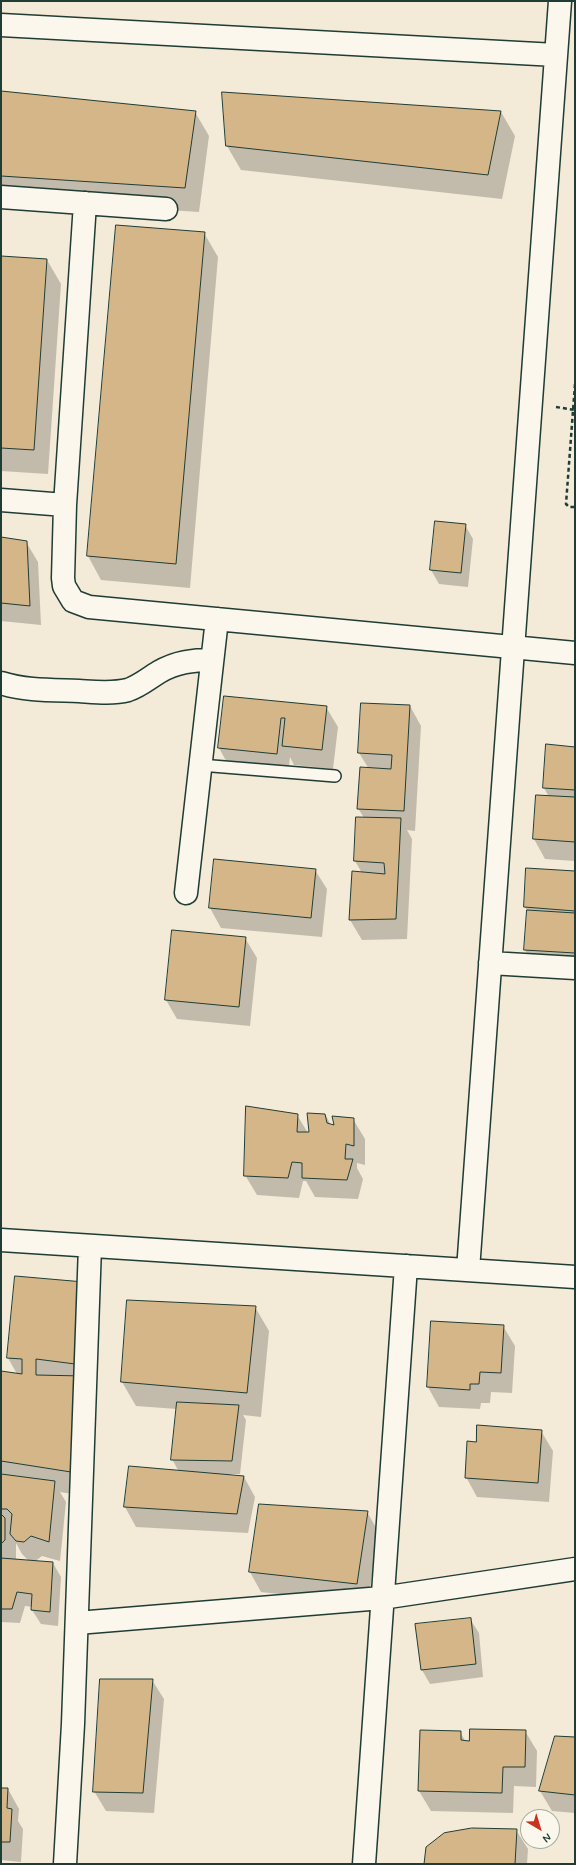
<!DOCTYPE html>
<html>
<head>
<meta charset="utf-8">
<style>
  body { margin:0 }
  #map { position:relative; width:576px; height:1865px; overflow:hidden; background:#f3ead8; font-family:Mynerve,sans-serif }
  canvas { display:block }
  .frame { position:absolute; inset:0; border:2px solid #1f3d34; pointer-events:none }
  .north { position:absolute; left:520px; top:1809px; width:40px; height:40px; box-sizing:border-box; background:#fbf7ec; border:1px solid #a3ada2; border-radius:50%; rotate:142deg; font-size:11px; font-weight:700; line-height:16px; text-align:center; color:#1f3d34 }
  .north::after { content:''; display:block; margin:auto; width:14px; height:18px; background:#c8321e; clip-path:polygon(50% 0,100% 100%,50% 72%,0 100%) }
</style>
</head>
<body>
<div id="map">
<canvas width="576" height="1865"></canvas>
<div class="frame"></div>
<div class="north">N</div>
</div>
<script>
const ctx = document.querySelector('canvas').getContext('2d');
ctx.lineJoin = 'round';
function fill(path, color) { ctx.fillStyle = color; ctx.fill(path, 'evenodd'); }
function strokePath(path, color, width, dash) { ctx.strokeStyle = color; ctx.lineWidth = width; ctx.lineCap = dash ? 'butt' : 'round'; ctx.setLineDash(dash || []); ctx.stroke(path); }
fill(new Path2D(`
  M1,92L195,112L209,136L199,212L1,199Z
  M501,112L515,136L502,199L241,170L227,146Z
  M116,226L204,233L218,257L190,588L101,580L88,556Z
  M1,257L47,260L61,284L48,474L1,471Z
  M436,522L465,525L473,539L468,587L439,584L431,570Z
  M1,538L26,542L38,562L41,625L1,621Z
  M225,697L326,707L338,727L333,769L294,765L290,757L288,774L230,768L219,748Z
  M410,706L421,726L415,831L407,830L412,839L407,939L362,940L350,920L353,872L362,873L355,861L364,818L358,808L369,769L359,753Z
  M575,748V861L545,859L534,839L536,796L549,797L544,788Z
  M315,870L327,889L322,937L221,928L210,908Z
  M575,872V966L533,964L525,950L528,912L525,907Z
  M245,938L257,958L250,1026L177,1019L166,1000Z
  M325,1114L331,1125L335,1126L353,1119L365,1139V1165L357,1163V1168L363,1179L358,1199L315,1197L306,1181H303L299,1198L257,1195L245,1175L297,1115L308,1133Z
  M16,1277L84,1283L88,1388L96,1401L84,1496L60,1492L66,1502L60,1561L42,1556L34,1562L53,1563L61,1577L58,1626L41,1624L32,1610L33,1607L25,1606L20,1623L1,1622V1372L17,1374L8,1358ZM16,1543L22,1554L29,1561L16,1560Z
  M255,1307L269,1331L261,1417L243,1415L246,1420L240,1474H229V1476L244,1477L255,1497L248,1533L136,1527L125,1507L130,1467L179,1472L172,1459L177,1409L136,1406L122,1382Z
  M432,1322L503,1326L515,1346L512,1393L491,1392L490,1403H481L480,1409L439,1407L428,1387Z
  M541,1431L553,1451L549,1502L477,1497L466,1477L477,1443Z
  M367,1512L378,1531L368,1604L261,1592L250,1572Z
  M470,1619L479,1633L483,1677L430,1684L422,1670Z
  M152,1680L164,1699L154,1813L106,1811L94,1791Z
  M421,1731L460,1732L466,1742H470L525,1731L537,1751L536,1787L514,1786L513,1813L431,1811L419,1791Z
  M575,1738V1813L552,1811L540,1791Z
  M1,1789H8L19,1809L18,1821L23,1829L21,1862L1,1860Z
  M516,1830L528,1849L527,1864H425Z`), '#0003');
const building = new Path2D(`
  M1,91L196,111L185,188L1,176Z
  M222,92L501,111L488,175L226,146Z
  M116,225L205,232L176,564L87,556Z
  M1,256L47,259L34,450L1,448Z
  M435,521L466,524L461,573L430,570Z
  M1,537L27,541L30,606L1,603Z
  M224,696L327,706L322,750L282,746L285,718H281L277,754L218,748Z
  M361,703L410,705L404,811L357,809L360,767L391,769L392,755L358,753Z
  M546,744L575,747V790L543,788Z
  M536,795L575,797V842L533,839Z
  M356,817L401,818L396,919L349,920L352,871L385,874L384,863L354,861Z
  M214,859L316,869L311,918L209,908Z
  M526,868L575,871V911L524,907Z
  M527,910L575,913V953L524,950Z
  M172,930L246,937L239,1007L165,1000Z
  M246,1106L298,1114L297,1132H309L307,1113L325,1114L327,1123L334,1125L332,1116L354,1118V1146L346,1144L345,1159H353L347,1180L302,1178V1163L292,1162L288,1178L244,1176Z
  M15,1276L84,1282L83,1365L36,1359V1375L83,1376L71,1472L1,1461V1371L22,1374V1359L7,1358Z
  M127,1300L256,1306L247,1393L121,1382Z
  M431,1321L504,1325L501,1373L480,1372L479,1384H470V1390L427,1387Z
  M177,1402L239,1405L232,1461L171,1460Z
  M477,1425L542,1430L538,1483L465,1478L467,1441L476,1442Z
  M129,1466L244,1476L237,1514L124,1507Z
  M1,1474L55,1481L49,1542L31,1536L24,1542L16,1541L10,1534L12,1514L7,1509H1Z
  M259,1504L368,1511L357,1584L249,1572Z
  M1,1514L5,1518V1540L1,1544Z
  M1,1558L53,1562L50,1612L31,1610L32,1594L17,1592L12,1609H1Z
  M471,1618L476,1664L421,1670L415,1624Z
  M100,1679H153L143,1793L93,1792Z
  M470,1729L526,1730L525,1767H503L502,1793L418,1791L420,1730L461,1731V1740L469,1741Z
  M555,1736L575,1737V1795L539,1791Z
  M1,1788H8L7,1808L12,1809L10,1842H1Z
  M472,1828L517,1829L515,1864H424L426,1847L444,1833Z`);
fill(building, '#d5b689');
strokePath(building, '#1f3d34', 1);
const lane = new Path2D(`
  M200,765L335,776`);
const street = new Path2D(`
  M1,25L556,55
  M1,197L166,209
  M85,203L65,505L63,578L64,586L73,601L89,607L575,653
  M1,500L65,505
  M1,683C26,691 53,690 79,691C95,692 112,694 128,690C140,686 149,678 159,672C176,662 193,660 212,660
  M186,893L217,619
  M490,963L575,968
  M1,1240L575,1277
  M468,1270L560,1
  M77,1623L382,1598L575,1569
  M65,1864L73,1724L90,1246
  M364,1864L406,1266`);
strokePath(lane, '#1f3d34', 14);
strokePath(street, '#1f3d34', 25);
strokePath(new Path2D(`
  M575,384L566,504L569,507H575
  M556,407L575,410`), '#1f3d34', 2.5, [4, 3]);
strokePath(lane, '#fbf7ec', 11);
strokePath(street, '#fbf7ec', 22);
</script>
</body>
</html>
